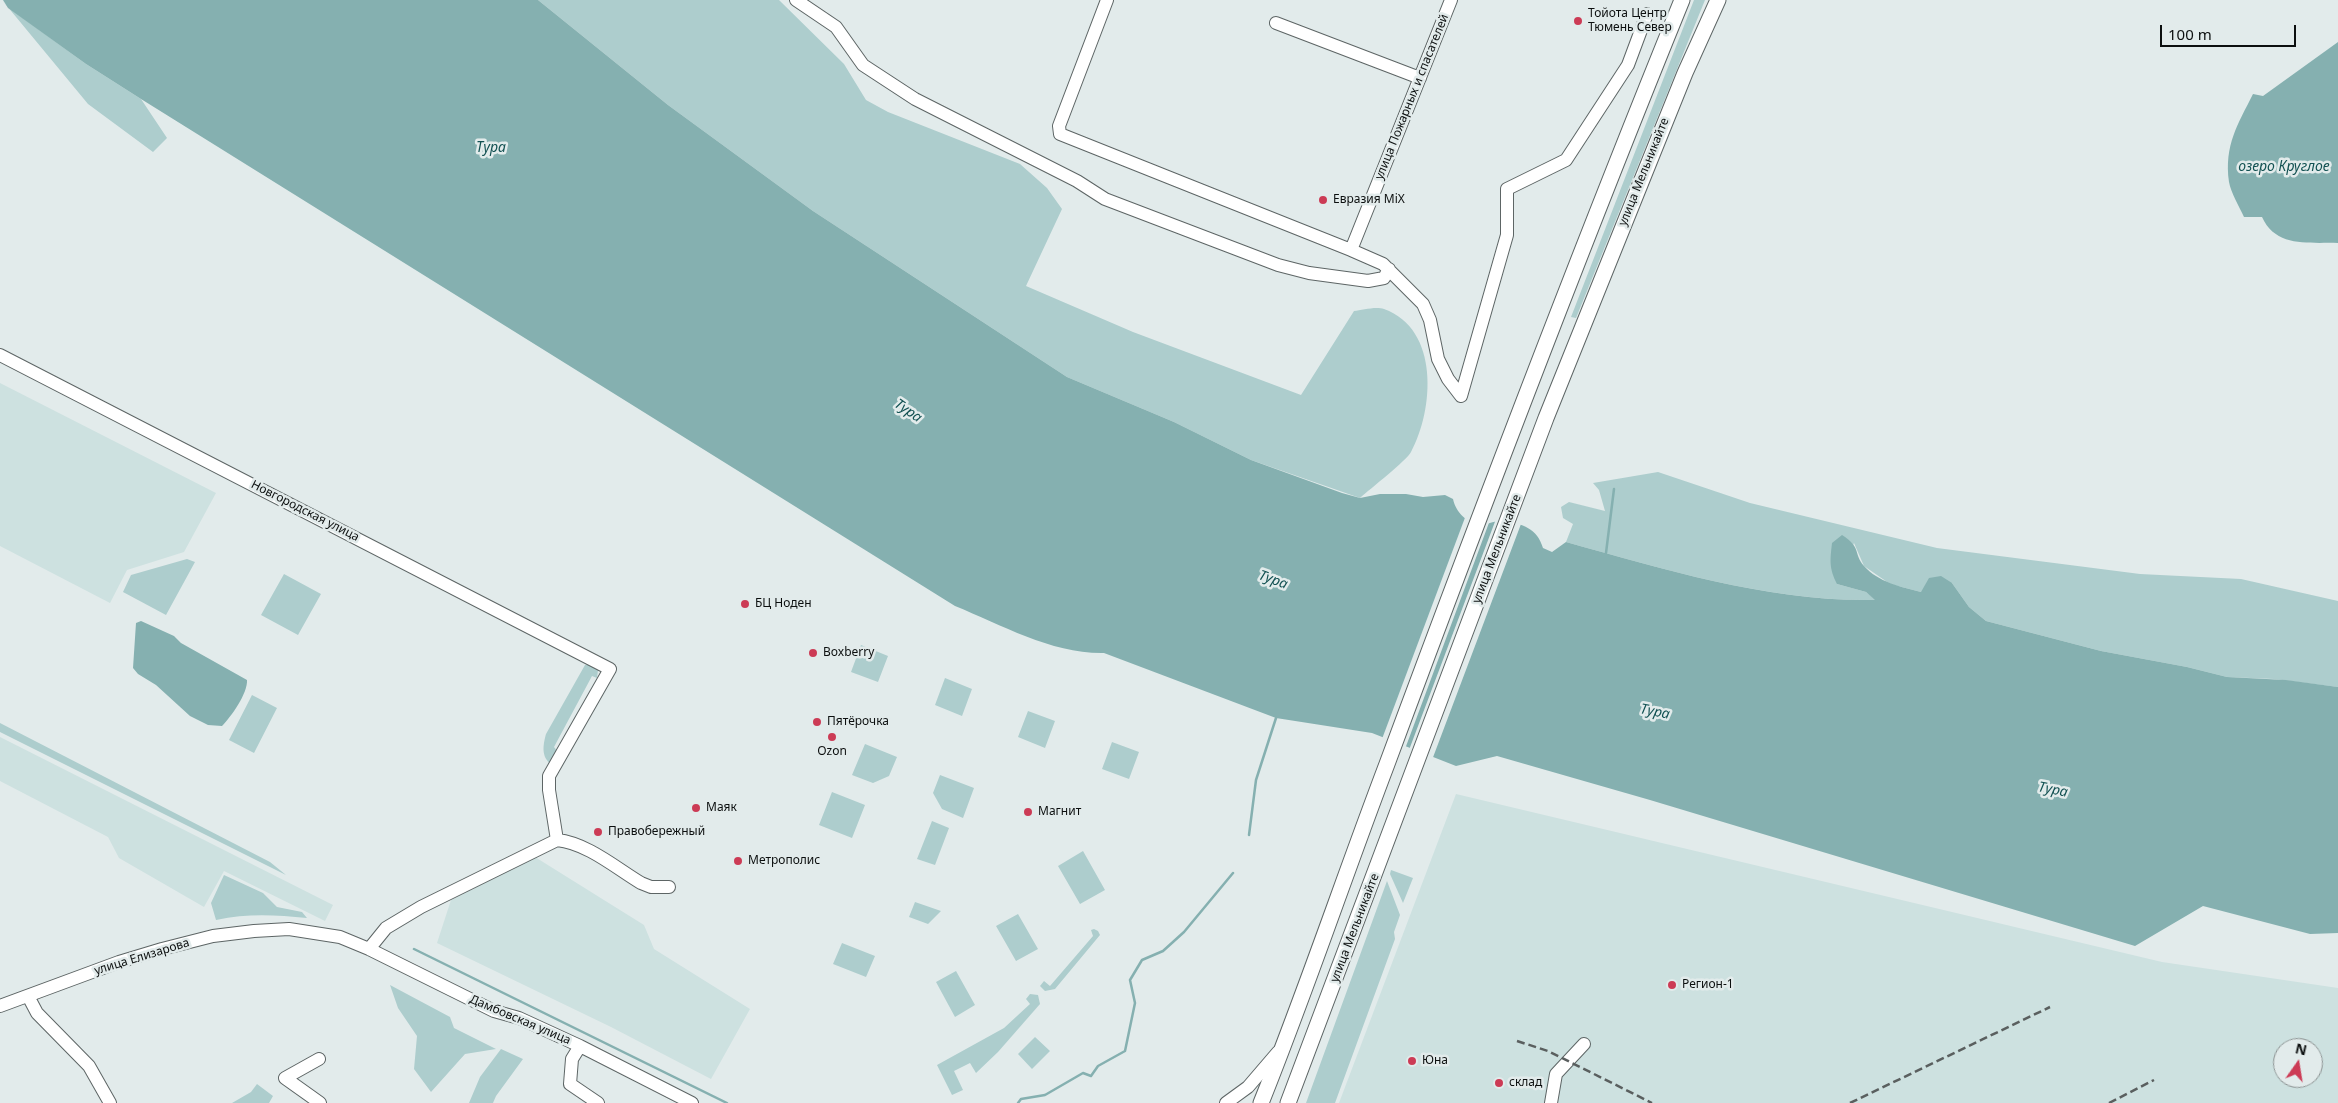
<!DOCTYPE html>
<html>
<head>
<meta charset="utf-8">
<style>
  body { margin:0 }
  #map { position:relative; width:2338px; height:1103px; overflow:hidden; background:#e2ebeb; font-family:"Noto Sans",sans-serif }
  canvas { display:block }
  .north { position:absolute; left:2273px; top:1038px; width:50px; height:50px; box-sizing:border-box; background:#e2ebeb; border:1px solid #8c9393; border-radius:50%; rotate:13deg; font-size:14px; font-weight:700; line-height:20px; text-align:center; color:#0c0f0f }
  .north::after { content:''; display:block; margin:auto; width:18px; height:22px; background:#cc3b55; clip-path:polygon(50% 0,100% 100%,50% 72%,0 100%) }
  .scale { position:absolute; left:2160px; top:25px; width:136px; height:22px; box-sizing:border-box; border:2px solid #0c0f0f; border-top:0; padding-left:6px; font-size:15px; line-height:18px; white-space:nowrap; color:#0c0f0f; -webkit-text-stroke:4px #e2ebeb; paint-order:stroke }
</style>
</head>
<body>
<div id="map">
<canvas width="2338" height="1103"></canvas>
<div class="north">N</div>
<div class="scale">100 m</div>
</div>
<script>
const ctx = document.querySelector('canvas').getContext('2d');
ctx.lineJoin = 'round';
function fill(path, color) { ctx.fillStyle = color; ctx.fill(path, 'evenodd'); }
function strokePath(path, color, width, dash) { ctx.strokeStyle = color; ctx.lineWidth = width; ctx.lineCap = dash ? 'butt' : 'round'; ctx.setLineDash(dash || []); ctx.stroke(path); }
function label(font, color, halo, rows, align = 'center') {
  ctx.font = font + ' "Noto Sans",sans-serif'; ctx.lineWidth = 5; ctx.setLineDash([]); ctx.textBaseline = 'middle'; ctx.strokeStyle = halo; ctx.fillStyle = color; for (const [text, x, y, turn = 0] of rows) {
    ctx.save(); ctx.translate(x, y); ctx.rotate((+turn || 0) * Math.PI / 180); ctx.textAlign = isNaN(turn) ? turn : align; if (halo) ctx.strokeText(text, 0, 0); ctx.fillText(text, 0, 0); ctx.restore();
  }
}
fill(new Path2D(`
  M0,383L216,493L184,552L127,570L110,603L0,546Z
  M0,737L333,905L325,921L224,871L204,907L119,858L108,837L0,781Z
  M1456,794L2162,962L2338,988V1103H1339ZM2283,1048H2313V1078H2283Z
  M535,857L644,925L654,949L750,1009L711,1079L611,1027L437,943L451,900Z`), '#cde1e0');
fill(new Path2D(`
  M2,0L9,8L86,64L141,99L167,138L153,152L88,104Z
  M538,0H779L844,64L866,100L888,112L1020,164L1047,188L1062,209L1026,286L1133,332L1301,395L1354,311C1362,310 1376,306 1384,309C1440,329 1434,410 1411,452C1407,460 1370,489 1360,498L1251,460L1174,422L1067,377L813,211L668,105Z
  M1694,0H1705L1576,318L1571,317Z
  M1658,472L1750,503L1937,548L2140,574L2241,579L2338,601V687L2274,679L2227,677L2187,667L2101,651L1986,621L1969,607L1952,583L1921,592L1890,584L1864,566L1854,543L1837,584L1866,592L1876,600C1770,602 1667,570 1566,542L1573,524L1563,518L1561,507L1569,502L1605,511L1599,490L1593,483Z
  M187,559L195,562L166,615L123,592L131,575Z
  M284,574L321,594L298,635L261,615Z
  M861,645L888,656L878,682L851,672Z
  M585,665H590L598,670L597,678L592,676L554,747L557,751L551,764C541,757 543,745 546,734Z
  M945,678L972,689L962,716L935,705Z
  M252,695L277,708L254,753L229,740Z
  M1028,711L1055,721L1045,748L1018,737Z
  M0,723L270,862L286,875L0,732Z
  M1112,742L1139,752L1129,779L1102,769Z
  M865,744L897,757L889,776L873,783L852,775Z
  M940,775L974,788L963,818L942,809L933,793Z
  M832,792L865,805L852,838L819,825Z
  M932,821L949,828L935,865L917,859Z
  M1083,851L1105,890L1080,904L1058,866Z
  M1391,870L1413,878L1403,903L1390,874Z
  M224,875L263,893L277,907L302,912L307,918C276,915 248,913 216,920L211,903Z
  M1387,881L1400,915L1394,932L1395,939L1335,1103H1306Z
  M915,902L941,911L928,924L909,917Z
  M1018,914L1038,949L1016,961L996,926Z
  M1094,929L1098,931L1100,935L1055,989L1045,991L1040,986L1044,981L1050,986L1093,936L1091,930Z
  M842,943L875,956L866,977L833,964Z
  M956,971L975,1005L955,1017L936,982Z
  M390,985L450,1017L454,1028L496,1049L465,1054L431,1092L414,1069L417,1036L398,1008Z
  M1030,994L1038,995L1040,1004L998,1052L976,1073L970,1063L954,1071L963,1090L952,1095L937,1065L1004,1028L1030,1004L1026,999Z
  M1035,1037L1050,1051L1032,1069L1018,1054Z
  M501,1049L523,1059L496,1096L493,1103H469L480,1077Z
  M257,1084L273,1096L269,1103H232L251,1092Z`), '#adcdcd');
fill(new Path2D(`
  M3,0H538L668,105L813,211L1067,377L1174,422L1251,460L1342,493L1360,498L1380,494H1406L1423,497L1445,495L1453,499C1456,513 1468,525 1484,524C1490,524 1497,520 1503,521C1523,524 1537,528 1543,548L1552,552L1566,542C1667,570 1770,602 1875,600L1866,592L1837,584C1829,568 1830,561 1832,543L1842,535C1862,548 1853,553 1864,566C1878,582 1901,587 1921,592L1929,578L1941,576L1952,583L1969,607L1986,621L2101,651L2187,667L2227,677L2286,680L2338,687V933L2310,934L2203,906L2135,946L1650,800L1497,756L1456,766L1372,733L1276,718L1104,653C1052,654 1002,625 955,606L141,99L86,64L8,8Z
  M2338,42V243C2309,242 2276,248 2262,217H2244C2239,206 2231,193 2229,182C2224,145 2238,124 2253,94L2263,96Z
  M141,621L174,636L181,643L247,680C248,693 231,717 222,726L208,725L190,716L156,685L138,674L133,668L136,623Z`), '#85b0b0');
fill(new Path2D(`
  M1466,515L1472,520H1490L1405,749L1382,739Z
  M1502,518L1521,524L1432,760L1409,750L1496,519Z`), '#e2ebeb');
strokePath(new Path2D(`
  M1606,553L1614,489
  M1249,835L1256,780L1276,718
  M414,949L727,1103
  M1018,1103L1021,1099L1045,1095L1083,1073L1091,1076L1098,1066L1125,1051L1135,1003L1130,980L1142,960L1163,951L1184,932L1233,873`), '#85b0b0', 2.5);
const minor = new Path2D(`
  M796,0L836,27L863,65L915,99L1077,181L1105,199L1278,265L1309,273L1368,281L1384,278L1389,269
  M1107,0L1059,126L1060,134L1351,250L1383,264L1423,304L1430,320L1438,359L1448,379L1461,396
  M1276,23L1420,78
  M1351,250L1451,0
  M0,355L610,669L549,776V790L557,840
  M1461,396L1507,235V189L1566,160L1628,65L1647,14
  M369,949L386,928L421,907L557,840C587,843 616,868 641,883L651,887H669
  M28,996L37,1013L89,1066L110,1103
  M0,1006L119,962L162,949L213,936L254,931L289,929L340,937L369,949L494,1011L519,1018L580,1046L692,1103
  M580,1046L572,1059L570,1084L598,1103
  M319,1059L285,1078L320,1103
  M1226,1103L1248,1087L1278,1052
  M1551,1103L1556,1074L1584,1044`);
const major = new Path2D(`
  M1261,1103C1306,991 1344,877 1387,764C1482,508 1579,253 1682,0
  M1288,1103L1546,418L1685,73L1718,0`);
strokePath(minor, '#5d6565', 14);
strokePath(major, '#5d6565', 17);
strokePath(minor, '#fff', 12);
strokePath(major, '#fff', 15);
strokePath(new Path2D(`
  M1517,1041L1548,1051L1652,1103
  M1850,1103L2050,1007
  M2109,1103L2154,1080`), '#5a5f5f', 2.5, [8, 4]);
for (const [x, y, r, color] of [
  [1578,21,5,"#cc3b55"],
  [1323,200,5,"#cc3b55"],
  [745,604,5,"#cc3b55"],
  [813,653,5,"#cc3b55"],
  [817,722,5,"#cc3b55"],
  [832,737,5,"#cc3b55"],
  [696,808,5,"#cc3b55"],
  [1028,812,5,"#cc3b55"],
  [598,832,5,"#cc3b55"],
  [738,861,5,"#cc3b55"],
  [1672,985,5,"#cc3b55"],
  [1412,1061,5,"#cc3b55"],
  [1499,1083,5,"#cc3b55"]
]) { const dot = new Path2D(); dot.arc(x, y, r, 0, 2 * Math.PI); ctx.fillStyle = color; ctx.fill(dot); strokePath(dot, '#e2ebeb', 2); }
label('12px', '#0c0f0f', '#e2ebeb', [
  ["Тойота Центр",1588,14],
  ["Тюмень Север",1588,28],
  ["Евразия MiX",1333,200],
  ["БЦ Ноден",755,604],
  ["Boxberry",823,653],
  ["Пятёрочка",827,722],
  ["Ozon",832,752,"center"],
  ["Маяк",706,808],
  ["Магнит",1038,812],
  ["Правобережный",608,832],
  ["Метрополис",748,861],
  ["Регион-1",1682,985],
  ["Юна",1422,1061],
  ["склад",1509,1083]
], 'left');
label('12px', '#0c0f0f', '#e2ebeb', [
  ["улица Пожарных и спасателей",1412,97,-68],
  ["улица Мельникайте",1644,172,-68],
  ["Новгородская улица",305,511,27],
  ["улица Мельникайте",1497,549,-69],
  ["улица Мельникайте",1355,928,-69],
  ["улица Елизарова",142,957,-17],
  ["Дамбовская улица",520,1020,23]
]);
label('italic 14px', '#125152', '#e2ebeb', [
  ["Тура",491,148],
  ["озеро Круглое",2284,167],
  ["Тура",908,411,34],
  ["Тура",1273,580,20],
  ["Тура",1655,712,11],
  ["Тура",2053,790,11]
]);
</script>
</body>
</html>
